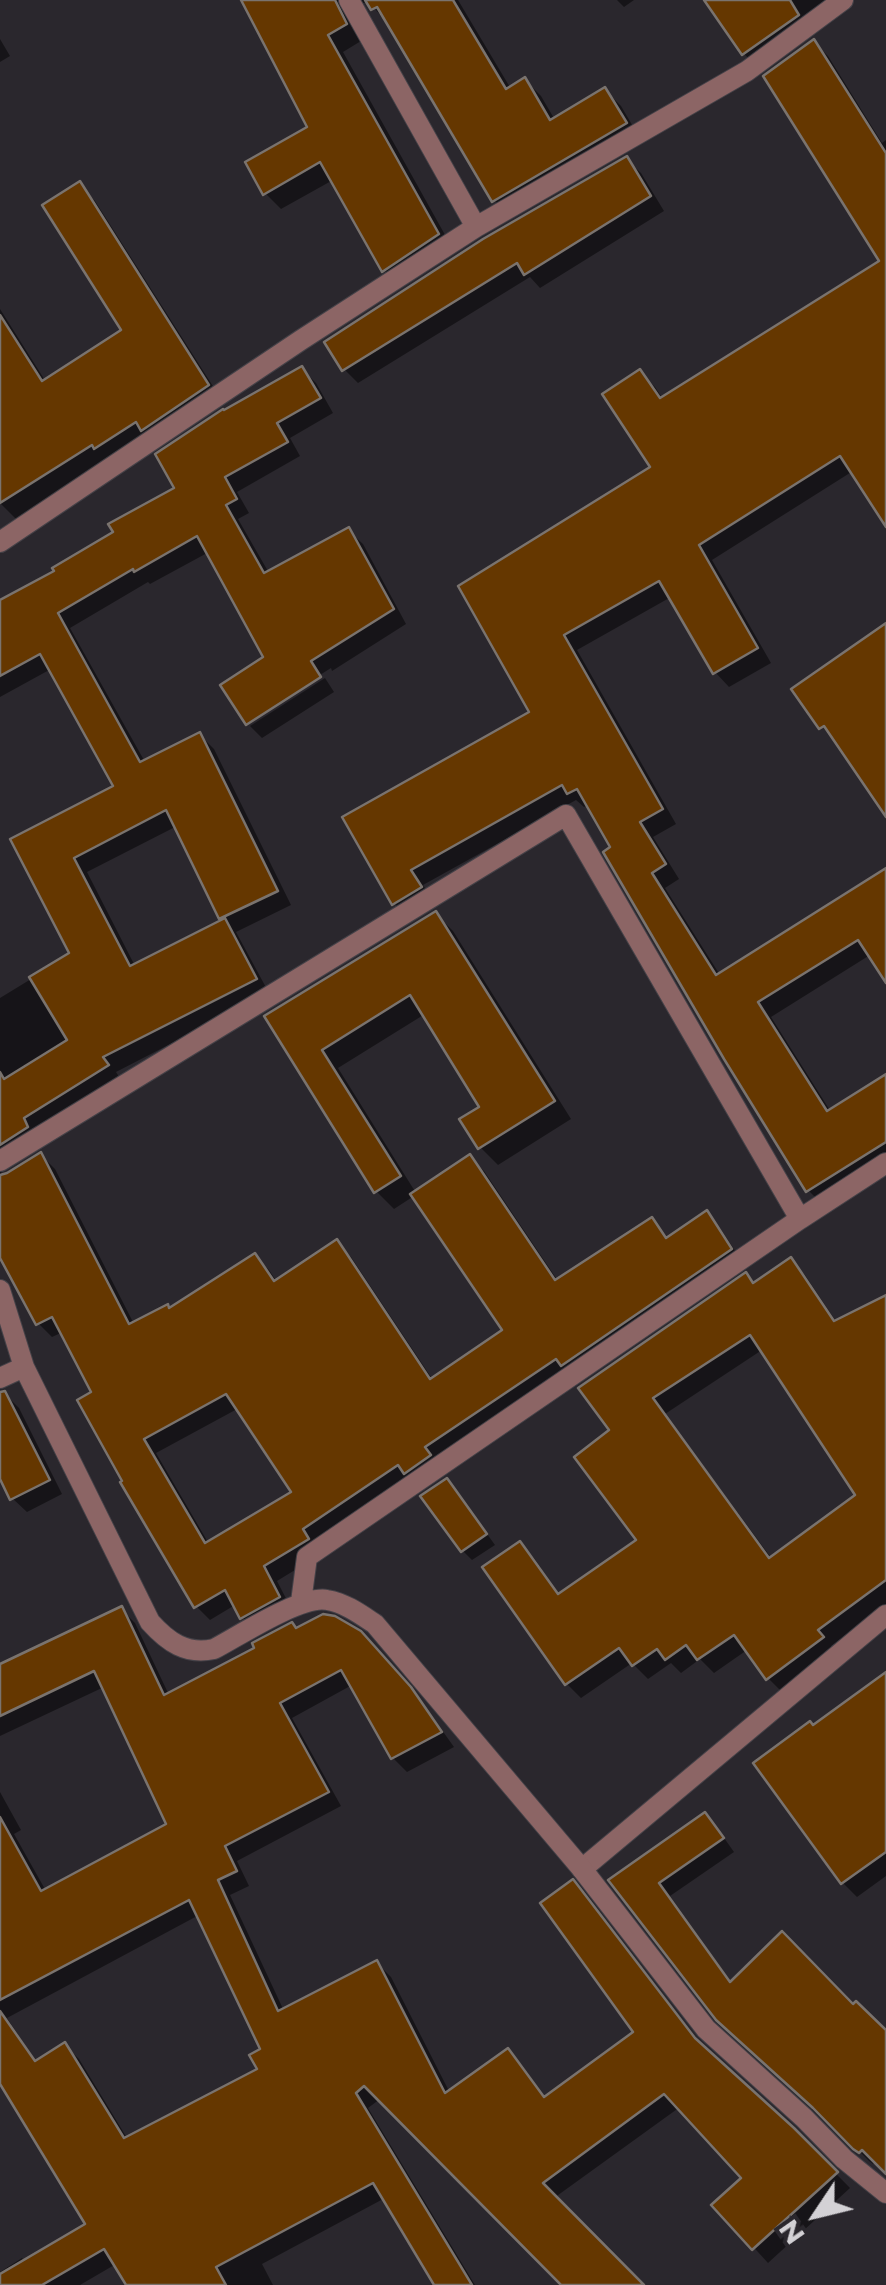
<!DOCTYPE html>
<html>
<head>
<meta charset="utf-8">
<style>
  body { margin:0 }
  #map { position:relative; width:886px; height:2285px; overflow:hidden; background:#2a272d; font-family:Montserrat,sans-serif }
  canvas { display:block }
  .north { position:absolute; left:766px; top:2165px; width:100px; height:100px; -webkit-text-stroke:8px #2a272d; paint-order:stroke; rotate:235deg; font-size:28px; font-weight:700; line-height:40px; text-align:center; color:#d3d1d5 }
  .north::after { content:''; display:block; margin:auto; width:35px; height:45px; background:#d3d1d5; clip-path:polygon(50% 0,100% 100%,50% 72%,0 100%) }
</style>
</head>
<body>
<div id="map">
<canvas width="886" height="2285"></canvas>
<div class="north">N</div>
</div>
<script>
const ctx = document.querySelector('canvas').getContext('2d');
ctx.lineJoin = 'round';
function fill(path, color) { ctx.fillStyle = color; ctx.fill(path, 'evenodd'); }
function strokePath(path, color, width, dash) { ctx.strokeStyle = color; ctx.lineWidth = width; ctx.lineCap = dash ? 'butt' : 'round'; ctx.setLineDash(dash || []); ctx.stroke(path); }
fill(new Path2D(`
  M244,0H458L511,89L525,80L541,96L555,120L605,90L621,106L641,140L510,217L494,200L389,25L369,2L358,4L361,41L343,52L454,251L400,286L384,270L333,180L281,209L265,193L310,128Z
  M617,0H634L624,7Z
  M707,0H845L759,68L744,54Z
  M0,39L10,56L0,62Z
  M814,42L828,56L882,143L886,140V522L853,471L712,560L771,663L729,687L715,672L671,597L577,650L676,824L653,837L679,879L665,888L720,975L886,871V979L870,955L771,1017L831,1112L886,1077V1165L823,1205L808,1190L589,805L584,807L576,800L423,885L434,902L409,918L394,903L346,818L533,713L461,587L653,468L640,372L655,387L663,399L882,262Z
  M626,159L641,173L664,211L540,288L530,277L358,383L344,369Z
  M79,185L95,201L223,402L109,460L16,519L0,503V309L46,382L125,331Z
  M302,369L316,383L333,413L290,438L300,456L237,492L249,513L238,519L269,573L348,530L363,544L406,624L332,671L331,668L247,721L267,658L209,552L150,584L148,582L70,628L145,762L200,735L214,749L291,905L236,932L269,993L116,1072L121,1080L6,1164L0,1175V998L72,954L14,840L116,787L51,669L0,697V603L57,572L178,489ZM177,826L225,921L135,966L87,872Z
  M325,678L334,692L262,738L250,726Z
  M436,914L453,931L571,1119L498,1165L480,1147L483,1107L425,1014L338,1068L416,1193L470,1157L484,1171L558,1281L651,1220L669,1239L706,1214L720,1228L744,1264L321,1554L277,1581L293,1612L256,1631L242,1617L235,1605L210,1620L196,1606L63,1332L52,1337L38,1323L0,1253V1178L41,1155L55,1169L134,1324L170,1310L255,1256L269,1270L277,1282L336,1243L351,1257L433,1380L506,1331L414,1196L394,1209L376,1191L267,1017ZM239,1408L295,1493L209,1544L156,1453Z
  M791,1260L805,1275L837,1323L886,1298V1605L831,1646L837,1653L783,1693L768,1678L747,1650L714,1673L700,1659L681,1673L671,1663L648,1679L632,1663L581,1698L567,1684L520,1544L534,1558L560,1596L640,1540L613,1431L746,1276L755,1284ZM762,1350L859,1495L772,1559L665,1414Z
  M4,1393L19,1408L62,1494L27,1512L12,1498L0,1473V1394Z
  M447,1481L456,1491L495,1545L472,1560L462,1550Z
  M121,1609L135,1623L169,1695L296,1630L391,1666L424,1705L454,1747L407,1772L393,1758L352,1685L292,1718L341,1806L237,1861L249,1886L230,1895L284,2011L377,1963L391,1977L450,2093L508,2051L522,2065L546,2098L637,2032L587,1897L706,2050L793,2130L850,2188L768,2263L715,2205L744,2178L680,2107L554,2198L641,2285H565L380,2099L368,2108L475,2285H436L385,2198L262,2264L273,2285H129L116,2264L80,2285H0V2272L22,2258L26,2262L89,2225L0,2085V1792L21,1830L14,1834L46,1891L169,1825L104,1687L0,1736V1667ZM199,1915L264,2050L260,2070L127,2138L79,2059L65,2045L37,2063L7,2018Z
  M886,1676V1876L857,1897L843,1883L813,1728Z
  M705,1815L717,1828L734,1852L670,1896L732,1983L854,2007L886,2033V2171L876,2161L873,2164L869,2161L826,2118L611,1880Z`), '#0007');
const building = new Path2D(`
  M241,0H335L347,24L328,35L439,234L382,272L320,162L263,195L245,162L307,127Z
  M365,0H453L506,89L525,77L550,120L605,87L627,123L492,202L377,7L371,10Z
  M704,0H790L799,15L742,55Z
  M814,39L886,153V527L840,456L699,545L758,648L713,674L659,581L564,635L663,809L640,822L666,864L652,873L716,975L886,868V983L858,940L758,1002L827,1111L886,1074V1142L806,1192L724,1059L603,852L610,847L577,789L567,794L562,785L411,870L422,887L392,905L342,817L529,712L458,586L650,467L602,394L640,369L660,398L879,261L763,76Z
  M627,156L651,196L524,275L517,263L342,371L324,342L483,239Z
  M80,181L209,385L141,431L136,422L94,449L92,445L0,503V315L42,381L121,330L42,205Z
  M302,366L321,398L277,423L288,442L225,477L237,499L226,505L264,573L349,527L394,609L311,661L321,677L246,725L220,685L263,657L197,536L134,572L133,569L58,613L140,762L200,732L278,891L219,919L166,810L74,858L130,966L225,918L257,979L103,1057L109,1065L24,1118L28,1127L0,1145V1072L4,1079L67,1040L29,977L69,953L10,839L113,786L40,654L0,676V600L54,571L52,568L113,532L108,524L174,488L155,454L223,409L224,410Z
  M886,623V817L824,726L819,729L791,689Z
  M436,911L555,1101L478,1149L459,1119L479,1107L410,995L322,1050L401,1176L374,1193L264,1016Z
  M41,1152L129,1324L168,1304L169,1308L255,1253L274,1281L337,1239L430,1379L502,1330L410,1194L470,1154L555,1280L652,1217L666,1238L707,1210L732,1249L561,1366L556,1359L425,1447L431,1455L404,1474L398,1465L303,1529L309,1539L264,1566L280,1597L240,1619L225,1590L194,1608L120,1482L122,1481L77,1400L91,1392L52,1317L36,1325L0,1258V1175L7,1173ZM226,1394L291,1492L205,1543L144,1439Z
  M791,1257L834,1321L886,1295V1580L818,1630L824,1637L766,1680L734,1635L697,1660L686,1645L665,1660L657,1649L632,1666L619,1648L565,1685L482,1567L520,1541L558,1594L636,1540L574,1457L609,1430L578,1388L746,1272L753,1283ZM750,1335L855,1495L769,1558L653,1398Z
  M5,1391L50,1480L10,1500L0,1479V1392Z
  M447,1478L487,1534L461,1552L420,1496Z
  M122,1606L164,1695L254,1648L252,1643L292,1622L296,1628L323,1614L335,1616L361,1631L411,1687L442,1732L391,1759L341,1670L280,1703L329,1792L225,1846L237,1871L218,1880L278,2011L377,1960L445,2093L508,2048L544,2097L633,2032L540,1903L573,1879L695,2038L794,2128L838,2172L752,2250L711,2205L741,2178L664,2094L543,2183L644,2285H561L364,2086L356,2093L472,2285H434L373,2183L216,2267L226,2285H126L104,2249L42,2285H0V2274L85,2224L0,2084V2011L35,2061L65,2042L124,2138L257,2069L249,2055L260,2049L189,1900L0,2000V1817L41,1891L166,1824L94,1671L0,1716V1664Z
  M886,1672V1852L841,1884L753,1763L810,1721L813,1725Z
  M705,1812L724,1838L659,1883L730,1982L782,1931L853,2004L856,2001L886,2030V2174L862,2150L859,2153L853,2149L813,2108L716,2020L608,1880Z`);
fill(building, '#653700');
strokePath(building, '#7a736e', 2.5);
const lane = new Path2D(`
  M582,1869L886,1615`);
const street = new Path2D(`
  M349,0L476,227
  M0,542L301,340L476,227L747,71L843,0
  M0,1161L566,815L800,1219L307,1557L301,1602
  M800,1219L886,1163
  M0,1290L24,1367L150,1622C168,1642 186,1655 214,1649C239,1636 301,1595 327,1600C345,1603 360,1614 375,1624L582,1869L706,2029L804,2118L844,2159L886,2193
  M0,1378L24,1367`);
strokePath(lane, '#454248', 22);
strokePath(street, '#454248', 22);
strokePath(lane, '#8c6565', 20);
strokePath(street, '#8c6565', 20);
</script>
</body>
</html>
